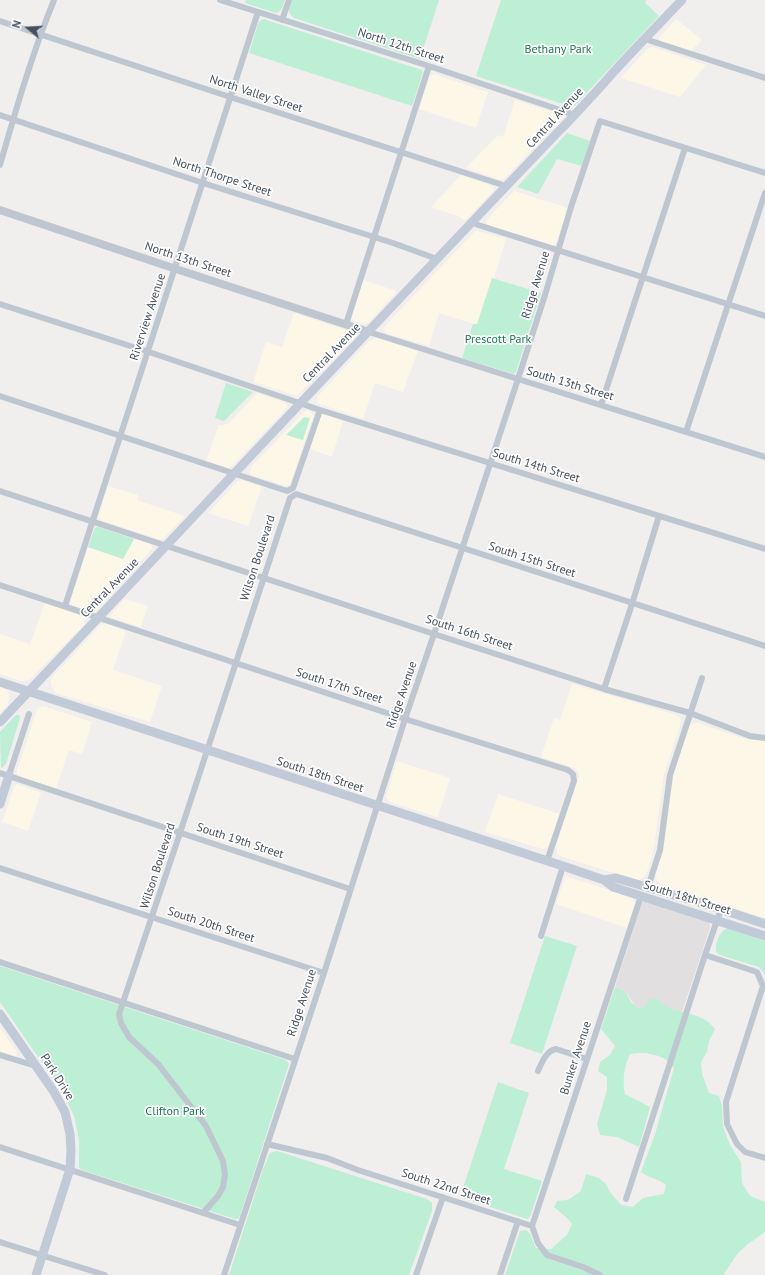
<!DOCTYPE html>
<html>
<head>
<meta charset="utf-8">
<style>
  body { margin:0 }
  #map { position:relative; width:765px; height:1275px; overflow:hidden; background:#f1eeee; font-family:"PT Sans",sans-serif }
  canvas { display:block }
  .north { position:absolute; left:8px; top:8px; width:40px; height:40px; -webkit-text-stroke:3px #fff; paint-order:stroke; rotate:288deg; font-size:11px; font-weight:700; line-height:16px; text-align:center; color:#46505c }
  .north::after { content:''; display:block; margin:auto; width:14px; height:18px; background:#46505c; clip-path:polygon(50% 0,100% 100%,50% 72%,0 100%) }
</style>
</head>
<body>
<div id="map">
<canvas width="765" height="1275"></canvas>
<div class="north">N</div>
</div>
<script>
const ctx = document.querySelector('canvas').getContext('2d');
ctx.lineJoin = 'round';
function fill(path, color) { ctx.fillStyle = color; ctx.fill(path, 'evenodd'); }
function strokePath(path, color, width, dash) { ctx.strokeStyle = color; ctx.lineWidth = width; ctx.lineCap = dash ? 'butt' : 'round'; ctx.setLineDash(dash || []); ctx.stroke(path); }
function label(font, color, halo, rows, align = 'center') {
  ctx.font = font + ' "PT Sans",sans-serif'; ctx.lineWidth = 3.5; ctx.setLineDash([]); ctx.textBaseline = 'middle'; ctx.strokeStyle = halo; ctx.fillStyle = color; for (const [text, x, y, turn = 0] of rows) {
    ctx.save(); ctx.translate(x, y); ctx.rotate((+turn || 0) * Math.PI / 180); ctx.textAlign = isNaN(turn) ? turn : align; if (halo) ctx.strokeText(text, 0, 0); ctx.fillText(text, 0, 0); ctx.restore();
  }
}
fill(new Path2D(`
  M676,19L702,40L690,52L662,42L659,40V38Z
  M653,47L706,65L680,97L621,78L645,51L649,48Z
  M434,74L488,92L476,128L419,109L430,77Z
  M515,100L559,114L561,117L559,121L503,180L498,179L466,168L498,135L503,137Z
  M461,175L490,185L493,187L494,190L465,221L460,217L431,207Z
  M514,191L568,208L556,244L553,245L489,226L486,224V221L488,218Z
  M475,231H478L506,239L494,278H492L477,325L439,313L429,346L388,334L384,331L383,329L385,326Z
  M363,280L397,291L368,323L364,324L354,321L352,319V317Z
  M294,313L353,332L355,335L354,338L297,396L253,382L266,342L282,347Z
  M377,338L418,351L403,392L375,383L363,419L317,403V397L369,341Z
  M257,393L284,402L287,405V408L231,467L228,468L206,461L219,425H222L228,424Z
  M308,410L311,412L313,415L312,420L290,484L286,486L251,475L250,473L251,467L305,411Z
  M322,413L343,421L332,457L310,449Z
  M242,480L262,487L248,526L208,513L238,481Z
  M108,486L138,495L137,500L185,516L163,539H158L100,520L98,518Z
  M134,539L150,543L152,546V549L96,610L90,611L72,605L70,603L88,547L123,559Z
  M125,599L148,606L141,627L112,618L110,616Z
  M45,603L84,617L85,621L84,625L30,679L25,681H21L0,674V634L30,644Z
  M102,624H106L126,631L113,670L162,686L150,722L56,693L51,685V680L53,676Z
  M572,684L677,715L681,720L680,726L664,774L654,847L649,868L644,877L639,880L633,879L560,856L557,852L556,846L579,776L578,771L572,767L541,757L554,718L560,720Z
  M0,686L8,691L9,695L8,704L0,713Z
  M43,706L92,722L82,754L69,750L56,789L19,776L17,774V771L37,709Z
  M698,723L742,738L752,740H765V918L661,885L657,880L655,874L663,852L673,776L688,728L692,724Z
  M397,761L450,778L438,817L389,802L386,797Z
  M17,784L41,793L28,831L2,822L15,785Z
  M498,794L560,814L548,847L543,849L485,832Z
  M565,876L629,896L633,899L635,903L627,928L556,904Z
  M0,1028L17,1052L16,1055L14,1056L0,1051Z`), '#fcf7e7');
fill(new Path2D(`
  M644,901L708,921L710,925V928L682,1012L673,1010L662,1005L658,999L645,1007L637,1008L625,991L615,987L641,905Z`), '#e2dfe0');
fill(new Path2D(`
  M246,0H285C283,5 282,12 276,13L245,3Z
  M291,0H439L420,59L294,18C287,13 289,7 291,0Z
  M501,0H646L645,3L659,16L575,105L572,107L569,106L476,76Z
  M263,19L422,70L423,72L412,106L249,53L258,24L260,21Z
  M567,133L590,141L582,166L557,159L538,194L517,187Z
  M492,278L541,293L516,372L514,374L462,358L473,324H477Z
  M226,383L253,392L224,421L215,418Z
  M304,417L310,418L303,440L286,435Z
  M98,527L134,539L123,559L88,547L95,528Z
  M16,715H19L20,718L6,764L3,767L1,768L0,732Z
  M727,928L765,941V975L759,967L720,955L716,952C715,943 719,932 727,928Z
  M545,936L577,946L542,1054L510,1043Z
  M0,966L286,1060L289,1064L240,1216L238,1219H235L85,1171L79,1168V1141L77,1129L74,1116L63,1093L0,1002Z
  M615,987L625,991L631,1002L638,1008L645,1007L650,999H658C674,1018 700,1008 715,1029L709,1041L707,1052L701,1062L702,1074L709,1093L719,1096L722,1106L723,1127L730,1145L741,1162L742,1183L750,1196L765,1202V1232L748,1244L738,1253L725,1272L724,1275H505L520,1231L526,1230L530,1234L536,1248L551,1249L567,1235L572,1224C566,1215 561,1214 554,1207L557,1201L568,1200L581,1191L586,1174L599,1178L606,1184L610,1192L621,1205L633,1207L643,1198L664,1194L666,1185C658,1178 650,1179 641,1172L655,1134L674,1068C671,1065 668,1061 665,1059C654,1053 641,1052 630,1054C624,1066 622,1081 625,1094L650,1107L639,1147L617,1137L600,1135L597,1124L607,1090V1077L598,1071L600,1062L610,1055L615,1046L601,1029Z
  M498,1082L529,1093L504,1169L542,1181L530,1217L527,1219L460,1197Z
  M277,1151L427,1199L432,1203V1211L409,1275H229L263,1169L270,1153Z`), '#bcefd4');
strokePath(new Path2D(`
  M220,0L429,66L575,115
  M282,20L289,0
  M0,21L230,97L506,186
  M645,39L765,78
  M0,115L203,183L393,243L437,259
  M0,165C16,109 32,54 54,0
  M472,223L765,316
  M0,304L149,352L320,410L765,549
  M346,324L429,66
  M369,332L765,457
  M0,396L287,491L293,488L320,410
  M601,405L685,148
  M686,432L765,193
  M0,491L434,634L604,689L690,713L750,736L765,738
  M0,585L405,719L568,770L573,774L574,781L547,861
  M65,606L258,12
  M604,689L632,604L659,516
  M0,773L350,889
  M9,775L29,714
  M0,868L324,973
  M648,887L660,850L670,775L702,678
  M541,936L563,866
  M705,955L757,972L763,986L726,1102L727,1124L737,1144L745,1152L765,1158
  M0,962L295,1059
  M0,1055L36,1066
  M538,1071C542,1062 546,1051 556,1049L587,1059
  M267,1144L327,1158L358,1170L532,1226L538,1243L547,1255L583,1267L600,1275
  M0,1147L240,1225
  M626,1199L705,955L721,909
  M203,1213L218,1196L223,1187L225,1175L223,1161L206,1126L158,1064L129,1037L121,1023L119,1014L180,833L290,498L296,494L765,646
  M532,1226L641,896
  M0,1242L105,1275
  M224,1275L324,973L405,719L434,634L518,379L545,295L571,207L600,121L765,173
  M416,1275L443,1197
  M500,1275L518,1221`), '#bec7d0', 6);
strokePath(new Path2D(`
  M0,210L176,269L369,332`), '#bec7d0', 8);
strokePath(new Path2D(`
  M0,682L563,866L604,880L613,887L765,936
  M0,722C186,525 371,327 559,131C580,110 600,87 620,65C640,43 661,22 682,0
  M0,804L9,775
  M604,880L616,878L708,905L765,924
  M0,1014L54,1092L65,1112L70,1134L71,1150L70,1169L36,1275`), '#c1cad7', 9);
label('12px', '#46505c', '#fff', [
  ["North 12th Street",401,46,18],
  ["North Valley Street",256,94,18],
  ["Central Avenue",555,118,-47],
  ["North Thorpe Street",222,177,18],
  ["North 13th Street",188,260,18],
  ["Ridge Avenue",536,285,-73],
  ["Riverview Avenue",148,317,-72],
  ["Central Avenue",332,353,-46],
  ["South 13th Street",570,384,17],
  ["South 14th Street",536,466,17],
  ["Wilson Boulevard",258,558,-72],
  ["South 15th Street",532,560,18],
  ["Central Avenue",110,588,-46],
  ["South 16th Street",469,633,18],
  ["South 17th Street",339,686,18],
  ["Ridge Avenue",402,695,-71],
  ["South 18th Street",320,775,18],
  ["South 19th Street",240,841,18],
  ["Wilson Boulevard",158,866,-72],
  ["South 18th Street",687,898,17],
  ["South 20th Street",211,925,18],
  ["Ridge Avenue",302,1003,-72],
  ["Bunker Avenue",576,1058,-72],
  ["Park Drive",57,1077,58],
  ["South 22nd Street",446,1187,18]
]);
label('12px', '#177d52', '#fff', [
  ["Bethany Park",558,50],
  ["Prescott Park",498,340],
  ["Clifton Park",175,1112]
]);
</script>
</body>
</html>
